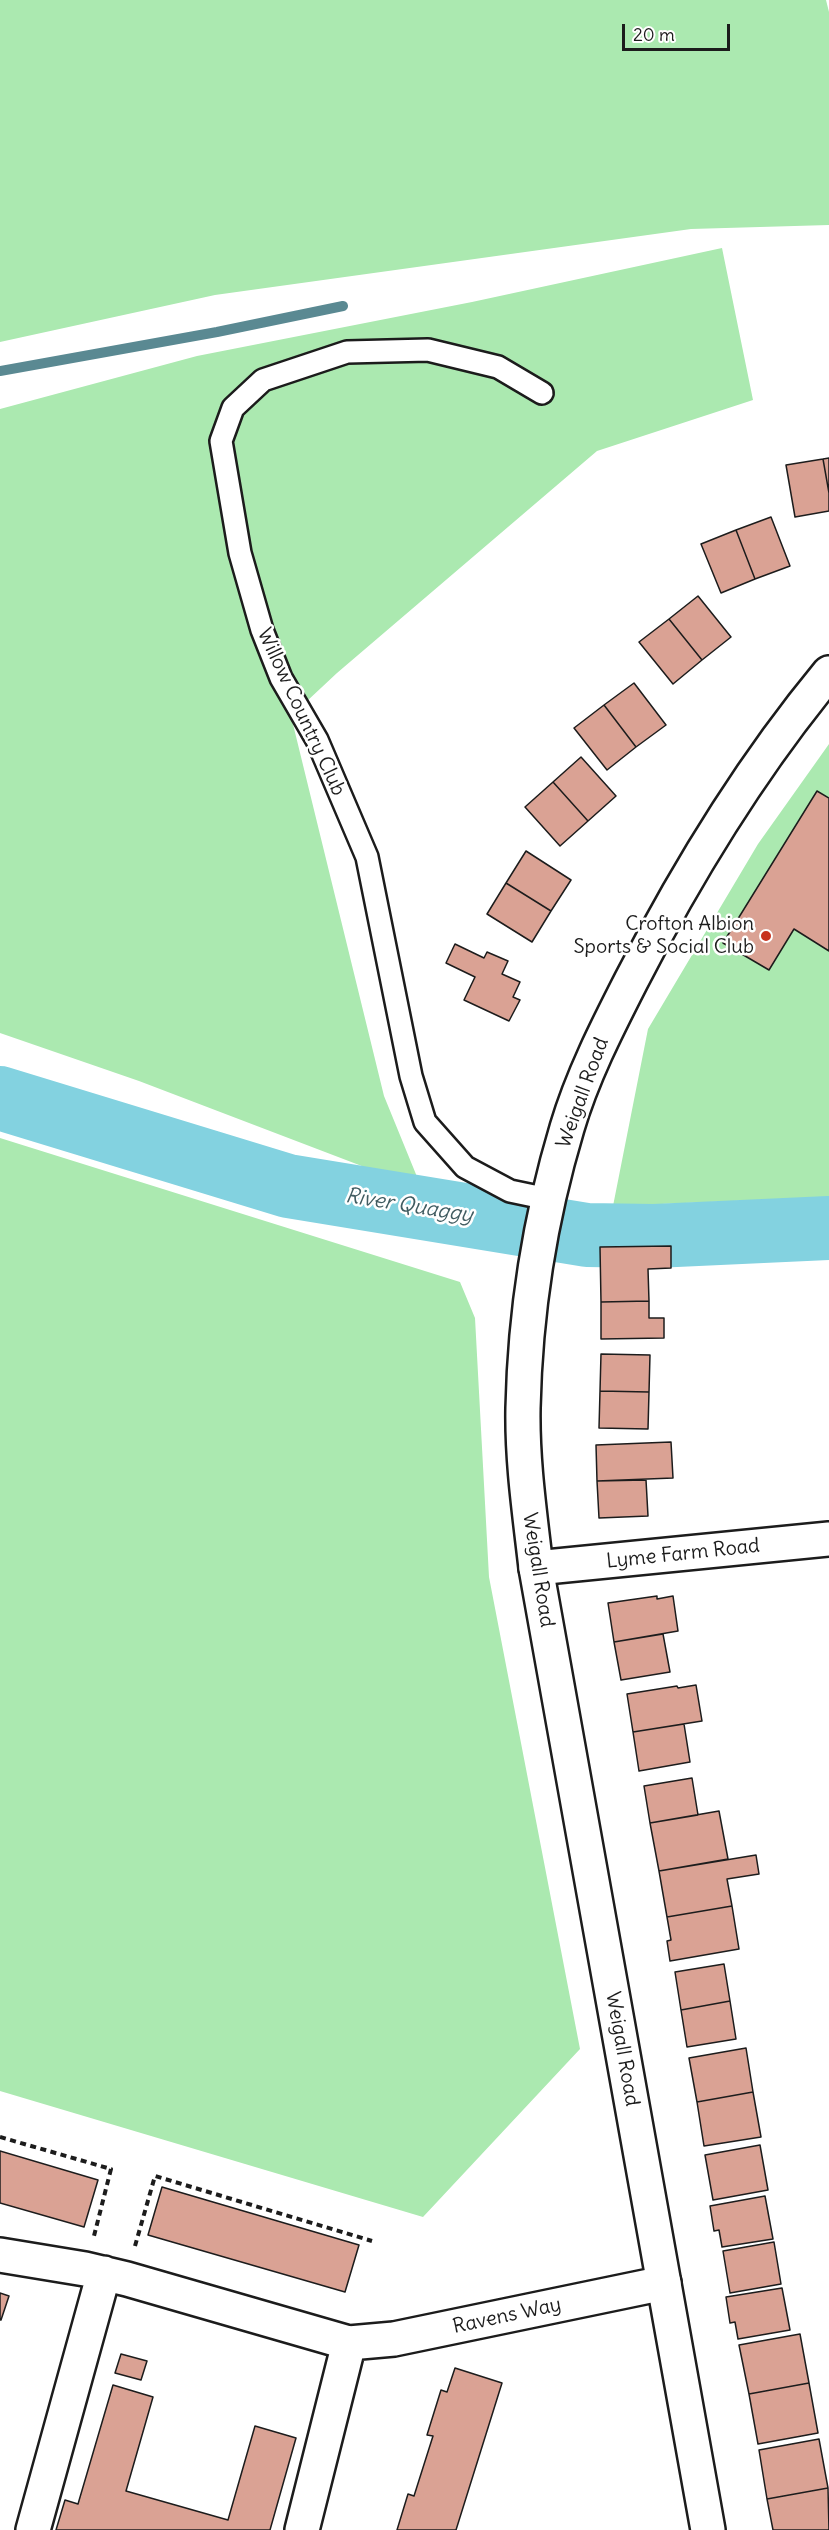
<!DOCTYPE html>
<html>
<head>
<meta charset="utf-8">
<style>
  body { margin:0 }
  #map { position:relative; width:829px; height:2530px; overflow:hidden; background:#fff; font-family:Delius,sans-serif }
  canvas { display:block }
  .scale { position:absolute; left:622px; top:24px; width:108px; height:27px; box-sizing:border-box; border:3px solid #1c1c1c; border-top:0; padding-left:8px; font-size:18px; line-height:21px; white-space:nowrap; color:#1c1c1c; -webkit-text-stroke:4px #fff; paint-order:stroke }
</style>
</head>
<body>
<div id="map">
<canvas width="829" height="2530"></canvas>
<div class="scale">20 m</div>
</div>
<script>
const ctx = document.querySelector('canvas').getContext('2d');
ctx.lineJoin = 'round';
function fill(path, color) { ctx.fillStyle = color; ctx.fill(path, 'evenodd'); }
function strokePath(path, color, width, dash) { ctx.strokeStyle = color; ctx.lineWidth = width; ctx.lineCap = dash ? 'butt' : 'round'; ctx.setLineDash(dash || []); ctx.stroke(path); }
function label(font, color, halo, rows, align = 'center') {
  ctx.font = font + ' Delius,sans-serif'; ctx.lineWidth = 5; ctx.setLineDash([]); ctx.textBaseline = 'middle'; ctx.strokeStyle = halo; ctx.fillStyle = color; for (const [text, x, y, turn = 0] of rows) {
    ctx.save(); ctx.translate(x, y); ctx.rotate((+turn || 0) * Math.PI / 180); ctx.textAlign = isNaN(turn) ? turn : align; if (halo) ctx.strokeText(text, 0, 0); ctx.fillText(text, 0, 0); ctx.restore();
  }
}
fill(new Path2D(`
  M0,0H826L829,12V225L691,229L215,295L0,342Z
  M722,248L753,400L597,451L337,673L291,716L384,1096L422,1189L139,1081L0,1033V409L197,356L472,302Z
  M829,744V1197L613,1206L648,1029L758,844Z
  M0,1138L460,1282L475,1318L489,1577L580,2049L423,2217L0,2091Z`), '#abe9b0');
strokePath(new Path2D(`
  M0,371L217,332L343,306`), '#5a8992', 10);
strokePath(new Path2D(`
  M0,1098L288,1186L587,1235L654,1236L829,1228`), '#83d2e0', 64);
const building = new Path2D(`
  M829,458V493L823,459Z
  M823,459L829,493V511L795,517L786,465Z
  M771,517L790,566L755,579L736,530Z
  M736,530L755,579L721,593L701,544Z
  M698,596L731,637L702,660L669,619Z
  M669,619L702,660L673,684L639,642Z
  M634,683L666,725L636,747L604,705Z
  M604,705L636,747L607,770L574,728Z
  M581,757L616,796L588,821L553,782Z
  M553,782L588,821L560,846L525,807Z
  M817,791L829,798V951L794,929L769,970L723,943Z
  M526,851L571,880L551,911L506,883Z
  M506,883L551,911L532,942L487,914Z
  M455,944L484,958L487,952L508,961L502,974L520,982L513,997L520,1000L509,1021L464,1000L475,977L446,963Z
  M671,1246V1268L648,1269L649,1301L601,1302L600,1247Z
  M649,1301V1318H664V1338L601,1339V1302Z
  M601,1354L650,1355L649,1392L600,1391Z
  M600,1391L649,1392L648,1429L599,1428Z
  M671,1442L673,1478L597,1481L596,1445Z
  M646,1480L648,1516L599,1518L597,1481Z
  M657,1596V1599L673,1596L678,1631L614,1642L608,1603Z
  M663,1634L670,1672L621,1680L614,1642Z
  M696,1685L702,1721L633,1732L627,1694L677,1686L678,1688Z
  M684,1724L690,1762L639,1771L633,1732Z
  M692,1778L698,1815L650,1823L644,1786Z
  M719,1811L728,1859L659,1871L650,1823Z
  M756,1855L759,1874L727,1879L732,1906L667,1917L659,1871Z
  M732,1906L739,1949L670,1961L667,1941L671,1940L667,1917Z
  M724,1964L730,2001L681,2010L675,1972Z
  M730,2001L736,2039L687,2047L681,2010Z
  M746,2048L753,2092L697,2102L689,2058Z
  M753,2092L761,2137L704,2146L697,2102Z
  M760,2145L768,2190L713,2200L705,2155Z
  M0,2151L98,2180L84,2227L0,2203Z
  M162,2187L359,2245L345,2292L148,2235Z
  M765,2196L773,2239L722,2247L719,2230L714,2231L710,2206Z
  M774,2242L781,2284L730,2293L723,2251Z
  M782,2288L790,2330L738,2339L735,2322L730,2323L726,2297Z
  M0,2293L9,2296L1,2320H0Z
  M800,2334L809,2383L749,2394L739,2345Z
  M121,2354L147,2361L141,2380L115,2373Z
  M455,2368L502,2383L456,2530H397L408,2494L414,2496L433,2436L427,2435L441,2390L447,2392Z
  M809,2383L818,2433L758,2444L749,2394Z
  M113,2385L153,2397L126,2491L228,2520L255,2426L296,2438L270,2530H56L65,2500L78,2504Z
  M819,2439L828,2488L767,2499L759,2450Z
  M828,2488L829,2530H773L767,2499Z`);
fill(building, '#daa294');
strokePath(building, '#1c1c1c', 1.5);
const lane = new Path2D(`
  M542,393L498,367L428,350L347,352L263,380L233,408L221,441L240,553L262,630L281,678L317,740L367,857L411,1076L425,1122L465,1167L510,1191L548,1199`);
const street = new Path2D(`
  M536,1568L829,1539
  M0,2255L85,2269L127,2279L349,2343L394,2339L664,2283
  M33,2530L104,2273
  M302,2530L349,2343`);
const secondary = new Path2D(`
  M708,2530L536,1568C530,1515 522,1462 523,1408C525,1314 540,1218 567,1128C582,1077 607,1028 631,981C687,872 751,767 829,673`);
strokePath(lane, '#1c1c1c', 26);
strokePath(street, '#1c1c1c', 38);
strokePath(secondary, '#1c1c1c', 38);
strokePath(new Path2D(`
  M0,2137L111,2169L94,2236
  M135,2246L155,2176L372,2241`), '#1c1c1c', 4, [6, 4.5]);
strokePath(lane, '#fff', 21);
strokePath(street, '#fff', 33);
strokePath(secondary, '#fff', 33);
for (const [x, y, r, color] of [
  [766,936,6,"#c8321e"]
]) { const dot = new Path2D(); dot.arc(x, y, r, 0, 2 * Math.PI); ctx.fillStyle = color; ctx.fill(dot); strokePath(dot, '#fff', 2); }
label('20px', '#1c1c1c', '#fff', [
  ["Willow Country Club",301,712,65],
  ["Weigall Road",583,1093,-70],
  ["Lyme Farm Road",683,1554,-6],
  ["Weigall Road",538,1570,81],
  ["Weigall Road",622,2049,80],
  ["Ravens Way",507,2316,-12]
]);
label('20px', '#1c1c1c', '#fff', [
  ["Crofton Albion",754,924],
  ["Sports & Social Club",754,947]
], 'right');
label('italic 21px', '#405c61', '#fff', [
  ["River Quaggy",409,1206,9]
]);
</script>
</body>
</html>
